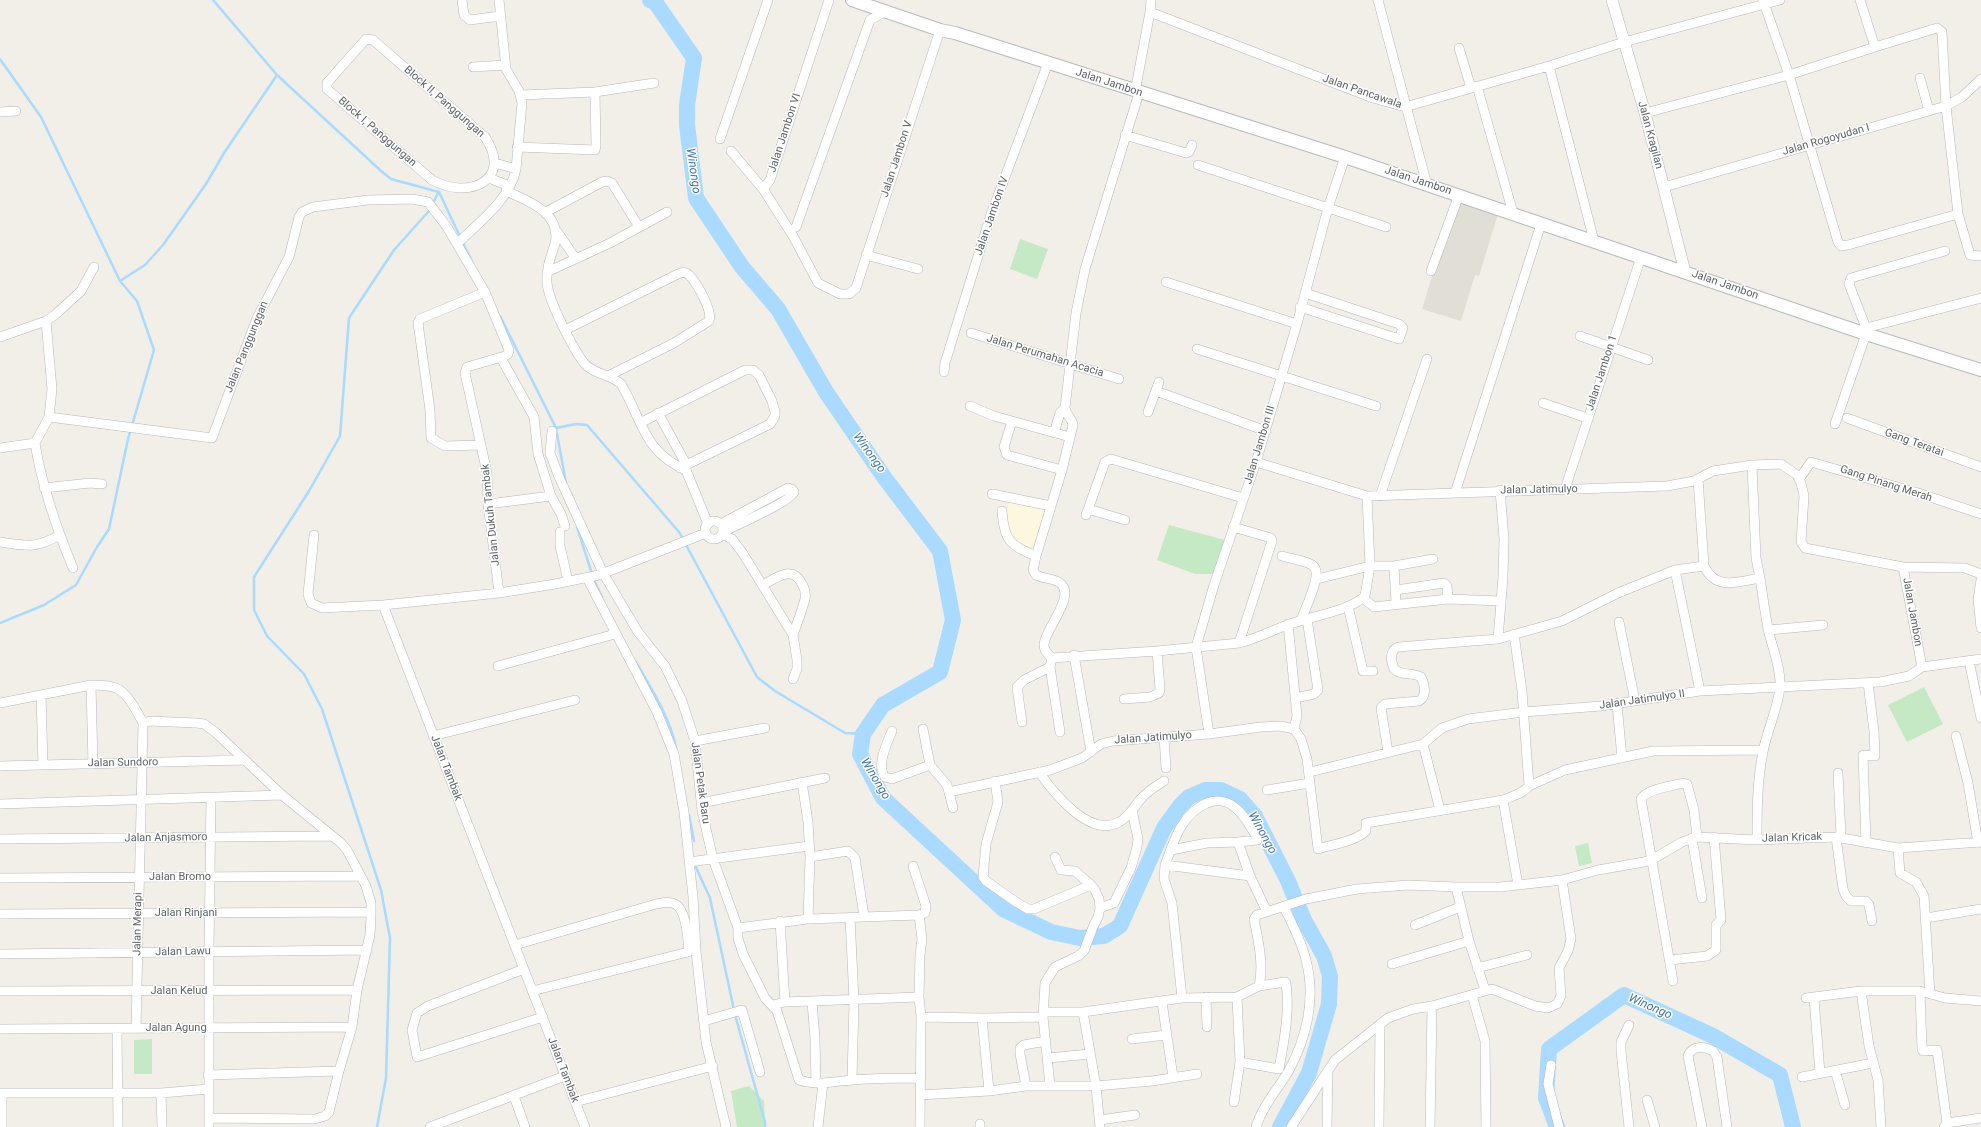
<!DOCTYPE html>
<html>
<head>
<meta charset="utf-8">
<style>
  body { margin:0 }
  canvas { display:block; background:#f1efe8 }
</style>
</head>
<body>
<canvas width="1981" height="1127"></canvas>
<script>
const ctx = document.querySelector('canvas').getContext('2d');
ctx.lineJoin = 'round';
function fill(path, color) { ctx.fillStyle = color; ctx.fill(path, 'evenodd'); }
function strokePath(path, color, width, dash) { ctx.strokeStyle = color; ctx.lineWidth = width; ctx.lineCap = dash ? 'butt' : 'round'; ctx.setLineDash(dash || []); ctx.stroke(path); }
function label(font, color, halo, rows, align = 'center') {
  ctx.font = font + ' Roboto,sans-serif'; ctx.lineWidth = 3; ctx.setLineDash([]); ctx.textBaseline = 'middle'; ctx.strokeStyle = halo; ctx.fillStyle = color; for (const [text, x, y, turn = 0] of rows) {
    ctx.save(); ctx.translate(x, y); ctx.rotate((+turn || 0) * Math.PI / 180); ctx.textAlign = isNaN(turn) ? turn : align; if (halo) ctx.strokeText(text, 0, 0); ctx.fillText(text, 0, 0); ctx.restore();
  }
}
fill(new Path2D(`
  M1009,500L1045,508L1033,547L1012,543L1006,521Z`), '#fef7e0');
fill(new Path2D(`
  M1455,201L1498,214L1479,276L1475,275L1461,321L1422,309Z`), '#e1ded6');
fill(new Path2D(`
  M1020,239L1048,249L1037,279L1010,269Z
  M1169,525L1225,540L1213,574H1195L1157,560Z
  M1924,687L1943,724L1907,742L1888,705Z
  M1588,843L1592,863L1579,866L1575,846Z
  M152,1039V1074H134V1040Z
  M749,1086L764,1101L765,1127H737L731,1091Z`), '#c5e8c5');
strokePath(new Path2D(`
  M213,0L277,75L380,170L391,179L439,192
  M0,59L41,117L120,281L145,265L163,245L206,184L224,153L277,75
  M439,192L472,262
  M434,201L438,193
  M500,316L556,428L566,483
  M556,428L576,424L587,425L679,532L683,539
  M577,527L592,574
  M685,543L757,677L775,691L845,733L863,734
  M593,578L602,597
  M0,623L44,605L76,585L97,547L109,529L128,439L154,350L137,301L120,281
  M636,662C651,688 670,717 676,748
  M689,815L694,841
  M694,863L710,898L734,1010
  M735,1015L765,1122V1127
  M377,1127L386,1078L390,938L381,890L322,709L304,674L267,636L254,610V577L309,491L340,436L349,318L394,250L429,211`), '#aadaff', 2.5);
strokePath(new Path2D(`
  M650,0L655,2L694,58L687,105V125L696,198L742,267L778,309L826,392L884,477L940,551L953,620L940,672L883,705L863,734L860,754L883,798L1003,909L1051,932L1080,938L1104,936L1120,926L1164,828L1180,806L1189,797L1205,790H1221L1240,799L1255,816L1288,881L1304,920L1324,956L1330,976L1329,1004L1309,1073L1280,1127
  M1557,1127L1546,1098L1549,1049L1624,995L1713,1036L1780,1075L1793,1127`), '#aadaff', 16);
const minor = new Path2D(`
  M462,0L464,15L470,20L500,16
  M829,0L770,180L763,189L793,236L818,283L840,294H849L856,288L940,30
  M1378,0L1427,185
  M1763,0L1789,75L1838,242L1841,246L1848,245L1958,214
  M1150,12L1373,98L1405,107L1549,66L1624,42L1780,0
  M366,39L373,40L485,137C514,181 468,200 432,180L327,89V83Z
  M1875,47L1937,28L1942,32L1946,106L1958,214L1970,255L1981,256
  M1459,48L1471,88
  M1549,66L1594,241
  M473,67L505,65
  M1920,78L1929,111
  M1477,86L1513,213
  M1135,92L1150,12L1151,0
  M521,95L595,92L654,83
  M0,112L16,111
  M1645,113L1789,75L1875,47L1860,0
  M1125,135L1186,153L1189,152L1192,145
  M720,139L768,0
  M517,147L595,150L596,146L595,92
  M731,151L763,189
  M495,163L516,169
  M1198,165L1386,227
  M489,178L509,186
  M1664,187L1946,106L1962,97L1981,79
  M506,191C529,201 562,213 555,244C551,256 546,269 547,283C549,302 572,347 584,363C593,374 610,374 621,384C642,419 644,453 686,470
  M546,212L602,182L607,181L612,183L639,227
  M796,227L870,20L886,11
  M556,230L576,259
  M457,244C478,223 510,200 516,169L522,103L519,91L506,69L499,0
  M866,255L918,269
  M1431,271L1459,195
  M547,272L610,243L667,212
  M1166,282L1297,324
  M1300,307L1399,339L1403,328L1399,324L1305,293
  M46,321L52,389L49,417
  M1866,328L1981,298
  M565,330L678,274C682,272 686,272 689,275C697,283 713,311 709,321L674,343L608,376
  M971,333L1119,379
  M1580,336L1648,360
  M0,337L46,321L56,314L81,291L94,267
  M1197,349L1376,406
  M501,358L534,417L538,454L551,496L561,514L565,526
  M944,372L945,363L991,214L1048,63
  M1156,391L1266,431
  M1543,403L1587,418
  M970,406L994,416L1070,437
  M1148,412L1159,382
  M658,413L686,464V470L708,524
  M1847,418L1981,467
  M1012,421L1004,447L1007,455L1062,470
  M640,423L745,370H753L759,375L772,401L775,412V416L770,424L764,427L680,468
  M1835,424L1866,334V328L1849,284L1851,278L1945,251
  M552,431L550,453L559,477L603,573L638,632L665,666L682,701L695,741L702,811L713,859L738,928L808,919L919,915L925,913L926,906L913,866
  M1054,433L1060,413L1065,408
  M35,443C42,487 56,527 73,568
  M481,445L445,446L431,438L430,410L418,323L420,319L485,292
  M0,448L35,443L49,417L212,438L257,318L289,257L299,217L302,212L313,207L368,200L412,199L428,202L447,227L485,292L509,350L508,354L505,356L467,367L465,373L487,473L488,504L499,593
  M1256,462L1367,496L1667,486L1694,481L1713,471L1752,465L1781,464L1797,475L1801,483L1804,496L1801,542L1805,548L1903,567L1922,667
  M1752,465L1756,558L1760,578
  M1698,479L1704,566
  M1799,479L1811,462L1918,493L1981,514
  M44,488L90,483L102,484
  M1565,489L1641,257
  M1455,493L1541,224
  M992,494L1051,506
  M1380,496L1427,359
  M488,504L551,496
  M1088,509L1125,520
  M1002,511C1004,540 1010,546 1036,556L1033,570L1036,575C1044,579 1054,578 1060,583C1077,596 1044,630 1044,645C1044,651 1048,654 1052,658L1157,651L1239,643L1272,541L1271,538L1233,527
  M1086,515L1105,462L1111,459L1243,498
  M705 530a9 9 0 1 1 18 0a9 9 0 1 1-18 0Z
  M721,524L788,488L792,489L794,492C792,501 734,526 723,532
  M560,532V546L568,581
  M722,534L732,539L742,552L793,635L797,660V669L793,679
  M314,535L308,594L311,603L322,608L383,605L499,593L555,584L599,575L706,533
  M0,542C27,546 35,549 60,535
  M1036,556L1062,470L1073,425C1072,418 1066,415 1065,408L1076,313L1085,269L1139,93
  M1282,556C1291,559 1304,560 1312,565C1325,572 1304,609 1301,621
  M1394,566L1396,604
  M1903,567L1965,568L1981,574
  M1675,570L1700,691
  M587,578L657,712L674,754L684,812L693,897L696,951L706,1042L726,1127
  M1317,579L1370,566H1394L1433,559
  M1981,580L1978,599L1981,628
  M763,585C777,577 793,565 802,584C805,589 806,594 805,599C802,611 797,623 793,635
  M1396,590L1444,583L1447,586L1448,599
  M1363,598L1374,607L1448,599L1501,601
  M383,605L585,1127
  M1348,606L1363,671H1373
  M1619,622L1635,701
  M1288,624L1297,716L1294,729
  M1769,630L1823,625
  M1498,639L1503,577L1504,539L1500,490
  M1239,643C1256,639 1271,631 1287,625C1308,617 1350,611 1365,596L1370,566L1367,496
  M1074,655L1091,752
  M1052,658L1050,667L1060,732
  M1969,661L1981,718
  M498,666L615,634
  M91,685L93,764
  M41,695L43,765
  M1295,698L1314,694L1318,690L1307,619
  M1124,699L1150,697L1159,693L1160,689L1157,651
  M0,703L91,685C99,685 109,685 116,688C128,693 137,712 143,723L136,1028
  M1617,704L1622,758
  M1022,722L1017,687L1024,680L1050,667
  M143,723L150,721L196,723L204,724L215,732L282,795L341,843L347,850L366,886L371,903V916L370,935L357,990L352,1027L339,1071L329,1112L325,1116L315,1119L209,1118
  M923,729L930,765L947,785L949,792L1050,770L1082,758L1101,744L1113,741L1209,734L1261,727L1280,726L1294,729L1301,739L1307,759L1318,849C1334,844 1354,842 1366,831V823L1503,800C1512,796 1523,794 1529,786L1522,691L1514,634
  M892,731C887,743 876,766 885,777L892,779L930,765
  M1209,734L1196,647L1214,585L1256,462L1297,324L1328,208L1345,157
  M433,736L575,700
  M1956,736L1968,783L1978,843
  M1164,737L1166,768
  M695,741L765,728
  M1423,744L1440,810
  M1388,752L1381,708L1385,704L1419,701C1427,696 1425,685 1421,677C1413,672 1401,676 1394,669C1391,661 1389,651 1398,647L1498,639L1562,621L1618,593L1675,570L1704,566C1716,591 1737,582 1760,578C1763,596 1765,615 1769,633C1773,649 1781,669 1780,687C1778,709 1767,730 1763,752C1757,781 1757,811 1757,840
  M0,766L245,760
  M1039,772C1053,792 1090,839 1119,822C1128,818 1134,807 1140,800C1146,792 1156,786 1164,781
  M1310,772L1423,744L1442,728L1468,719L1524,712L1601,706L1700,691L1880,682L1909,676L1922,667L1981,659
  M1838,773L1841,837
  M995,781L998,802L986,844L983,877L986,881L1016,902L1028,909H1034L1091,885
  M802,782L808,822L810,857L808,919
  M1529,786L1565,770L1653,751L1763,750
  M1267,790L1310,783
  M949,792L953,808
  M1503,800L1518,885
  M701,803L825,778
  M0,804L282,795
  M1836,837L1843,889L1846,896L1851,901H1866L1869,905L1872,921
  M1692,838L1702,898
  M0,839L332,836
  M1238,842L1250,876
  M1866,843L1863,755L1875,756L1874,731L1868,683
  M1898,848L1900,873L1916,882L1924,896L1930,994
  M1171,850L1207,843L1238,842L1257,840V837C1250,827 1244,813 1233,806C1225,800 1215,800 1207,803C1181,814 1174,841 1165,865L1250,876L1267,912
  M810,857L848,851L855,858L864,916
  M689,862L809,846
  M0,878L360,876
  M1456,887L1469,941L1485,990
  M1100,908L1114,903L1131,868L1137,847L1138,839L1132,810
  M0,914L371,912
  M919,915L922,939L920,955L919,997L921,1017L920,1127
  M850,917L854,1001L852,1080
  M1926,918L1981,909
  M780,921L785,1002
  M1415,925L1460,907
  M738,928V938L743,954L765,998L777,1011L799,1080C817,1086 835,1081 853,1080C876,1078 898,1078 921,1078
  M515,945L656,904C662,903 669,901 675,904C686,909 689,941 688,952L532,991
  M0,954L367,950
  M1670,960L1707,956L1716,950V925L1721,920L1714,837
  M1392,964L1469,941
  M1477,968L1527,955
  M524,969L428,1006L417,1013L412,1030L417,1057L543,1017
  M1673,981L1641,799C1646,789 1673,786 1683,783L1687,784L1694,810L1697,837
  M0,991L357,990
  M1861,991L1869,1046L1878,1080L1881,1127
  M1920,991L1922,1049L1923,1051L1937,1050L1947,1123
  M1472,995L1485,1041L1486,1127
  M1206,997L1207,1027
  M1182,998L1237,997
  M1806,998L1861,991H1920L1945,998L1981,1001
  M1814,998L1820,1073
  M812,1002L815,1038L816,1083
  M1162,1002L1173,1077
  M773,1005L785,1002L919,997
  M1044,1012H1083L1182,998L1172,903L1164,879L1165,865
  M921,1017L982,1018L1043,1017
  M982,1018L989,1091
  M704,1021L742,1010L760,1072
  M1629,1025L1621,1042V1051L1629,1127
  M0,1029L352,1027
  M117,1029L118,1127
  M1132,1039L1166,1035
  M1048,1058L1090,1054
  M1240,1062L1279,1069C1284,1041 1290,1012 1286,983L1285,982L1259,986
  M1551,1065L1548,1084L1559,1127
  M1835,1070L1845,1105
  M208,1075L339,1071
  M1802,1077L1873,1063
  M1026,1086L1020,1054V1048L1024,1045L1046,1041
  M1050,1086L1043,1017L1045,983L1055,967L1078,956L1084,951L1093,927L1098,917L1100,908L1099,899L1095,890L1091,885L1075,871L1061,870L1055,857
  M0,1093H161L209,1089
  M161,1093L162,1127
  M920,1095L989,1091L1026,1086H1096L1083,1012
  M514,1096L525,1127
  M1647,1100L1655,1127
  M575,1102L713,1066
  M1234,1102L1240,1062L1237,997L1259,986C1264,964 1258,940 1254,919L1257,915L1306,899L1357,889L1408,885L1456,887H1500L1562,880L1598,870L1644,862L1653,859L1682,842L1697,837L1757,840L1836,837L1898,848L1981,842
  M1100,1120L1135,1115
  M2,1127V1093
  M209,1127V952L211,797
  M430,1127L565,1076
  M818,1127L823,1083
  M980,1127V1124
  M1100,1127L1096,1086L1152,1081L1197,1074
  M1256,1127C1262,1107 1277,1090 1288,1072C1307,1038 1316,998 1306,960C1302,942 1292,924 1284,907
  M1291,1127L1335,1060L1388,1018L1413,1009L1432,1006L1492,989L1535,1006L1548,1008L1557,1004L1561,996L1559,968L1568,951L1571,939L1562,880
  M1327,1127L1328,1070
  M1379,1127L1380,1024
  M1430,1127L1432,1006
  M1702,1127L1688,1056C1692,1045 1705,1046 1713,1051L1717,1057L1727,1127
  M1944,1127L1947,1123L1981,1118`);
const tertiary = new Path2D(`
  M1612,0L1645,113L1685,272`);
const secondary = new Path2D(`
  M852,0L940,30L955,33L1345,157L1866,334L1981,370`);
strokePath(minor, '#b5b8bc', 10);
strokePath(tertiary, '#b5b8bc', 12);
strokePath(secondary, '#b6babf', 14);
strokePath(minor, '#fff', 9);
strokePath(tertiary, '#fff', 11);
strokePath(secondary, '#fff', 12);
label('11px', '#5f6368', '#fff', [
  ["Jalan Jambon",1109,83,18],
  ["Jalan Pancawala",1362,92,19],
  ["Block II, Panggungan",444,102,41],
  ["Block I, Panggungan",377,132,41],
  ["Jalan Jambon VI",785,133,-72],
  ["Jalan Kragilan",1650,135,75],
  ["Jalan Rogoyudan I",1826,140,-16],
  ["Jalan Jambon V",897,159,-72],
  ["Jalan Jambon",1418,181,18],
  ["Jalan Jambon IV",992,216,-71],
  ["Jalan Jambon",1725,285,19],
  ["Jalan Panggunggan",247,347,-68],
  ["Jalan Perumahan Acacia",1045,356,17],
  ["Jalan Jambon 1",1602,373,-72],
  ["Gang Teratai",1914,443,20],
  ["Jalan Jambon III",1260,445,-73],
  ["Gang Pinang Merah",1886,484,18],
  ["Jalan Jatimulyo",1539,490,-1],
  ["Jalan Dukuh Tambak",491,515,-96],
  ["Jalan Jambon",1912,612,80],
  ["Jalan Jatimulyo II",1642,700,-8],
  ["Jalan Jatimulyo",1153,738,-4],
  ["Jalan Sundoro",123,763,-1],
  ["Jalan Tambak",446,768,69],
  ["Jalan Petak Baru",700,783,82],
  ["Jalan Anjasmoro",166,838,-1],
  ["Jalan Kricak",1792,838,-2],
  ["Jalan Bromo",180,877],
  ["Jalan Rinjani",186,913],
  ["Jalan Merapi",138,924,-89],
  ["Jalan Lawu",183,952,-1],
  ["Jalan Kelud",179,991],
  ["Jalan Agung",176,1028],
  ["Jalan Tambak",563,1070,69]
]);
label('italic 12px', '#4174aa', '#fff', [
  ["Winongo",693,171,82],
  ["Winongo",869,453,54],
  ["Winongo",875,779,59],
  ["Winongo",1262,833,61],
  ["Winongo",1650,1007,24]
]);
</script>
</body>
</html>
